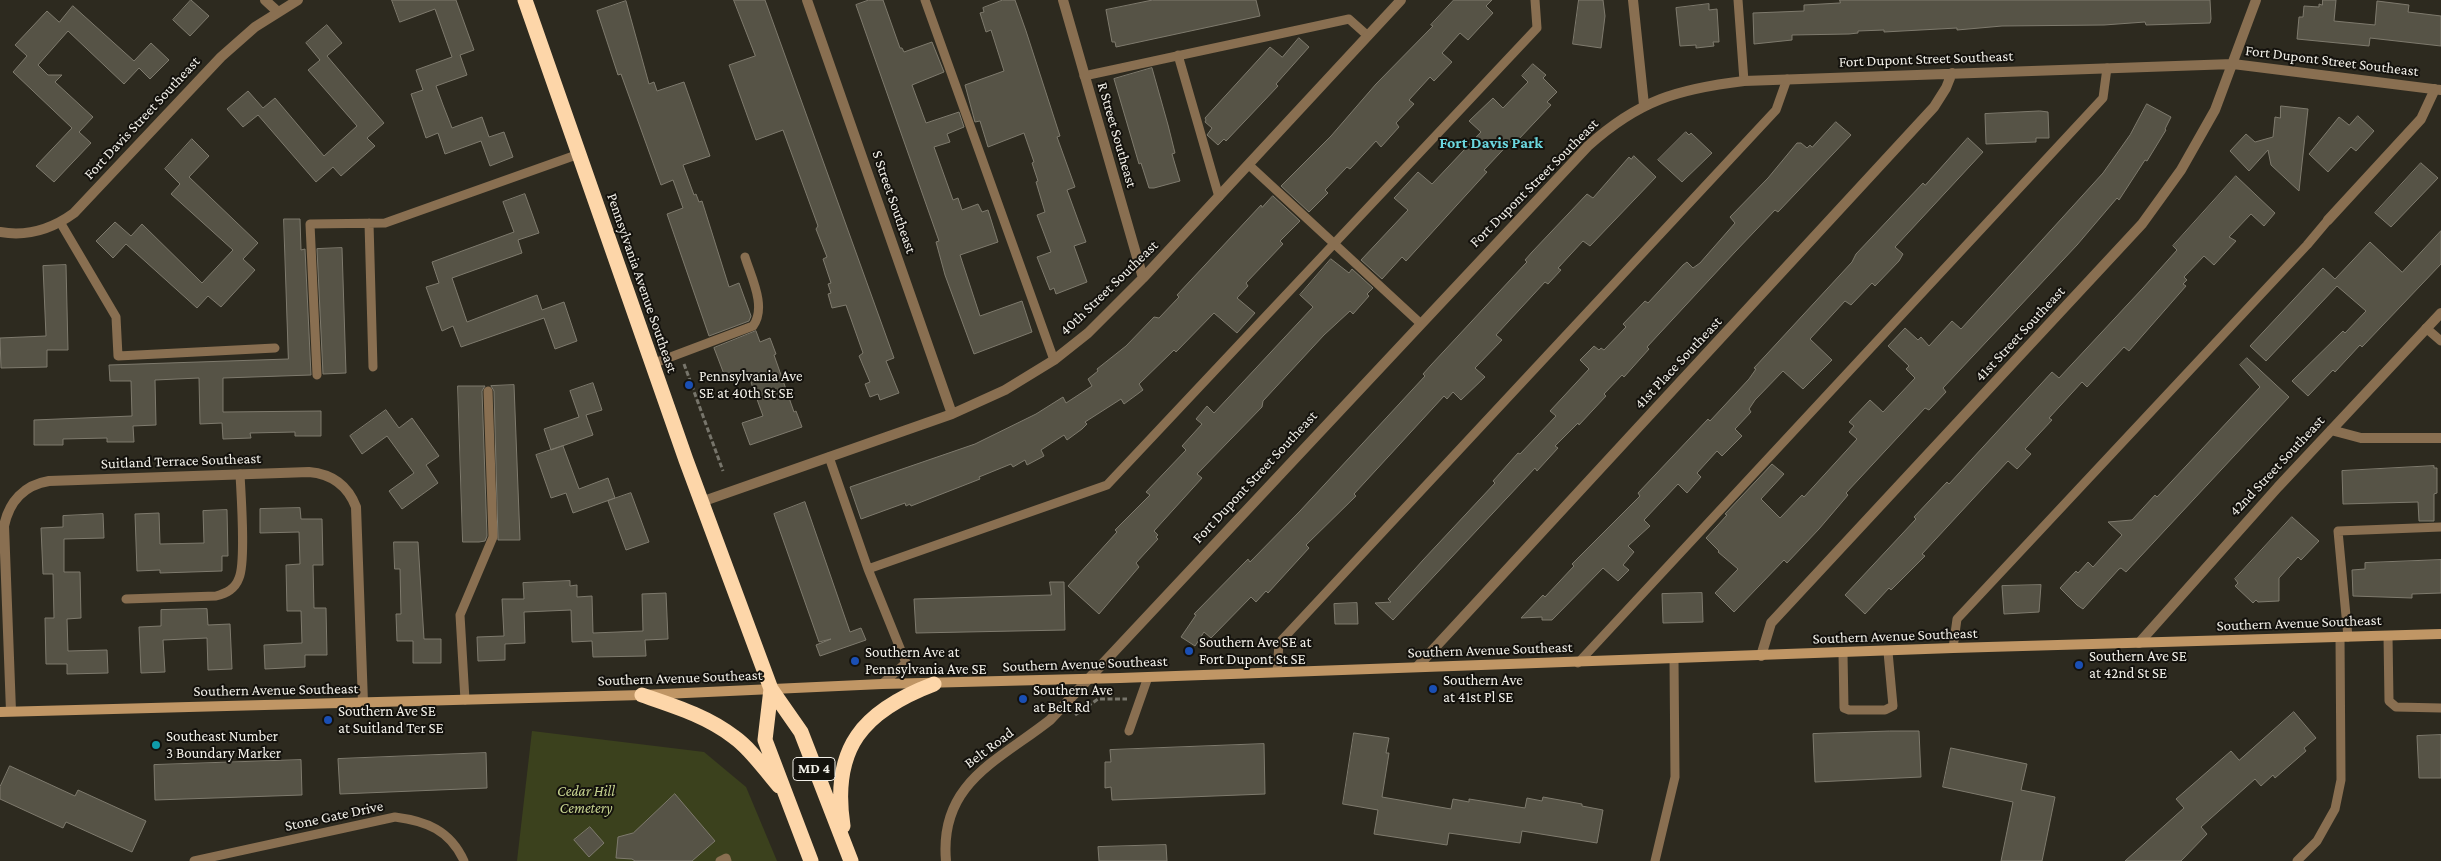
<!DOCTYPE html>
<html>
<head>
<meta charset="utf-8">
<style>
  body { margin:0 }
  canvas { display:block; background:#2d2a1f }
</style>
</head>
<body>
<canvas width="2441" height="861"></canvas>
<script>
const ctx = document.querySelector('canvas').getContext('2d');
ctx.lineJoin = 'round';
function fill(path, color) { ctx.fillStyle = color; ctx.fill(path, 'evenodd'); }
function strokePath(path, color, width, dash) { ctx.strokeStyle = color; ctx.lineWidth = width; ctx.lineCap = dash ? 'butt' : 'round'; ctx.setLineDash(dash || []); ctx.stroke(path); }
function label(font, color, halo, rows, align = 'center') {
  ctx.font = font + ' "Crimson Pro",serif'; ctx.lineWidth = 4; ctx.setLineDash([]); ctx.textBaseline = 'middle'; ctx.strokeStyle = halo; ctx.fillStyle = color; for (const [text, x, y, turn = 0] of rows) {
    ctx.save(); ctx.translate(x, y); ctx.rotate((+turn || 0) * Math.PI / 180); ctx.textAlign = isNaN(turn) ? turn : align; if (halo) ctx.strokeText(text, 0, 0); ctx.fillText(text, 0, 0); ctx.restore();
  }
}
fill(new Path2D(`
  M532,731L704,752L746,787L777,861H517Z`), '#3b411d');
const building = new Path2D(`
  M191,0L209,16L190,36L173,20Z
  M392,0H456L474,50L460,55L467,75L436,86L443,105L452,128L482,117L489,137L504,132L513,157L490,166L481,141L445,154L438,133L426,138L411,94L423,90L416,70L452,57L435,9L400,22Z
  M734,0H765L894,358L886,361L899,393L880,400L878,394L870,397L865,384L870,382L859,356L863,353L846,305L832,308L828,294L831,293L828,284L831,283L823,259L827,257L816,229L818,226L783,130L756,140L729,65L755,56Z
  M869,0H883L900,48H902L904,52L932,42L944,72L912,85L926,123L959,112L964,127L947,134L950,142L934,147L953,200L958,198L962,210L978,204L982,212L988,210L998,242L960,255L980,316L1022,301L1032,332L974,354L945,275L936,242L939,241L856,5Z
  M1003,0H1015L1026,31L1060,136L1057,137L1075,187L1067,190L1086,242L1074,246L1087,282L1056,294L1054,288L1050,290L1037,257L1051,252L1037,215L1045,212L1036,182L1038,181L1032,163L1034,162L1024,133L988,147L980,121L975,122L965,85L1004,71L991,30L986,32L980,13L984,12L983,8Z
  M1153,0H1256L1260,16L1116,47L1115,42H1112L1106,10Z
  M1454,0H1492L1486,6L1493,13L1468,40L1460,33L1442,53L1452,62L1434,81L1430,77L1409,100L1414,104L1396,123L1399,127L1381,147L1376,141L1350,169L1347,167L1346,168L1325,190L1328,193L1309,212L1281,186L1331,136L1376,84L1433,26L1431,25Z
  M1579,0H1603L1605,16L1601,48L1573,44Z
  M1840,0H2210L2211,19L2210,23L2146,25L2145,22L2104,25L2002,26L1957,30V28L1884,32V30L1858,31V33L1849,34L1792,35V40L1754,44L1753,13L1804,11V5L1840,3Z
  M2323,0H2336L2334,21L2375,25L2377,1L2409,5L2408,12L2441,16V46L2370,38L2369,46L2297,39L2299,17H2303L2304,6L2319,7V4L2322,5Z
  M626,1L649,84L654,82L657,91L684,82L710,156L683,165L694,195L696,194L699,202L702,201L729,287L739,283L751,316L749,321L709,336L667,214L683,208L673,180L661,185L621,74L618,75L597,11Z
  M1709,4V10L1717,9L1719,42H1713L1714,46L1696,48V45L1680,46L1676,8Z
  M73,6L134,61L151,43L169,60L150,79L139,68L124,84L68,31L38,65L48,75H62L55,82L93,117L79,132L91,143L54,182L36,166L72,128L13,72L27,56L15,45L47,11L59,22Z
  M327,25L342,43L327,56L384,123L367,138L375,146L341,176L333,167L316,182L258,115L243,127L227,109L248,91L263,108L275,98L324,156L357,126L308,70L320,60L306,43Z
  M1299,38L1309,47L1276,84L1278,86L1262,103L1226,141L1224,139L1218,145L1207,135L1212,128L1205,122L1206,120L1205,118L1270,47L1282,57Z
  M1533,64L1546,75L1543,78L1557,92L1547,102L1551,105L1518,140L1515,137L1484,170L1487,172L1406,261L1402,257L1382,279L1361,260L1408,210L1394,198L1396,196L1418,172L1432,184L1481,132L1469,121L1493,98L1503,108L1528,82L1522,76Z
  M1152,68L1168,125L1175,153L1172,154L1180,181L1154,188H1149L1141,163L1139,164L1114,79Z
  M2147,104L2171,117L2165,129L2166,130L2147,161L2145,160L2119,200L2117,198L2077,245L1943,388L1946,392L1929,410L1925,408L1846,493L1848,495L1819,529L1787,563L1784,560L1734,612L1715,593L1738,569L1718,552L1719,551L1706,538L1727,515L1725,514L1772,464L1784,474L1761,499L1780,518L1802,495L1804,497L1857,439L1849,432L1854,426L1849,422L1870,400L1883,412L1915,378L1906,369L1909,366L1888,346L1905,328L1918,340L1921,337L1929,346L1952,321L1961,329L2103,173L2130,135Z
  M2281,106L2308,109L2299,191L2271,165L2268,150L2249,171L2230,151L2246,134L2255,142L2273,137L2275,117L2280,118Z
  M2040,111L2048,112L2049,138H2036V142L1986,144L1985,114Z
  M2358,116L2374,131L2356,151L2351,147L2328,172L2309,154L2339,117L2349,125Z
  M1836,122L1851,135L1778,212L1775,210L1735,252L1647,347L1649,349L1624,377L1622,375L1604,394L1606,396L1579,425L1578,423L1555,446L1558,448L1537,471L1535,468L1393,620L1375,603L1391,602L1388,599L1423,560L1495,483L1493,481L1509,463L1518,453L1520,454L1556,416L1550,411L1589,369L1580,360L1594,346L1599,350L1601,348L1604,350L1626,327L1623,324L1645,301L1648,303L1683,265L1687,262L1693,268L1700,263L1735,223L1730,217L1768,178L1797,143H1801L1807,148L1810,145L1812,147Z
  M1686,132L1689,135L1691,133L1712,153L1682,182L1658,160Z
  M1968,138L1983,152L1895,247L1903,254L1899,261L1875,286L1872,283L1851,305L1845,301L1810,339L1832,360L1803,389L1783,371L1755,400L1749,409L1751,412L1735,429L1742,436L1722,456L1717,451L1697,473L1701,477L1687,493L1678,484L1644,520L1650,526L1628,546L1634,552L1623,565L1629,570L1618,581L1603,568L1552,620H1542V617L1521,618L1543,595L1545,597L1574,566L1572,564L1640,496L1638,493L1708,419L1710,421L1749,379L1756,369L1754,368L1852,262L1856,254L1923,183L1925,185Z
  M192,139L209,156L189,177L258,243L243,259L255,270L221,307L208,296L197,308L126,244L113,258L96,241L115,222L131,236L142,224L202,283L233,250L171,194L180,184L165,169Z
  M1634,156L1656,177L1590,246L1583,241L1558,268L1561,270L1548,284L1545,282L1496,335L1502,340L1475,368L1485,377L1461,400L1453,392L1447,399L1444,396L1354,494L1356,496L1306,545L1309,548L1268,593L1266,591L1256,602L1251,597L1211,638L1204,632L1195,646L1181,637L1196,615L1194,614L1248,559L1250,562L1300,511L1425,376L1423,374L1431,365L1525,264L1527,262L1525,260L1532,252L1587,194L1593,198L1629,157L1631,159Z
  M2421,163L2438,178L2391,227L2375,213Z
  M2236,176L2275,213L2264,226L2251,214L2229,237L2236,241L2214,265L2204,256L2184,277L2187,280L2183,284L2186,286L2129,351L2124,347L2087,387L2082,382L2049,418L2052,420L2025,449L2031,454L2017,469L2008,461L1922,554L1925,556L1891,590L1889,588L1865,614L1845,595L1916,519L1914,517L1947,482L1949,484L2052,372L2059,378L2143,288L2177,250L2173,246Z
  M525,194L539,233L518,240L522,253L452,278L467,322L537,295L542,310L564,302L577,341L555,349L544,318L461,347L453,326L442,331L426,287L439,283L432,262L514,232L503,202Z
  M1273,196L1300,221L1280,241L1283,244L1246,283L1248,286L1237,298L1255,313L1237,333L1214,313L1176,352L1174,350L1139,384L1143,390L1124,404L1121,399L1085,422L1087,424L1082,429L1067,440L1064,435L1041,450L1044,456L1027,465L1025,460L1013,467L1011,464L979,477L980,479L911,506L910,504L906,506L905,503L861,519L850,487L975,444L1036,414L1063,397L1066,403L1092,386L1088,379L1098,371L1097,369L1126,346L1154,317L1159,318L1179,297L1177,295L1261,205L1262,207Z
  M284,219H300L301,250L305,249L311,375L223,378V412L321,411V436H295V432L250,433L251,438L223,439L222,423L200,424L199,378L155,380L156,425L133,426L134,442H107V438L63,439V445H34V420L132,416L131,381H110L109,365L288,359Z
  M2441,231V264L2362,347L2360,345L2335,372L2333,370L2308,396L2292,381L2343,331L2345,333L2366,311L2337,286L2266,361L2250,346L2323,268L2335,279L2370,242L2402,272Z
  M342,248L346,373L323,374L317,249Z
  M1331,259L1349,273L1352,269L1373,288L1367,294L1369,296L1353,314L1350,311L1324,335L1263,401L1262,407L1197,474L1202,478L1154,531L1158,535L1156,537L1158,539L1136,563L1139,567L1099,614L1068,586L1117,532L1115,530L1150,495L1146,492L1186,450L1182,446L1202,424L1196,419L1207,406L1214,413L1313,307L1300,295Z
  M66,265L68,350H47V367L1,368L0,338L46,336L43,266Z
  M756,331L760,342L770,338L776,354L774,355L794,412L796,411L802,427L750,445L742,423L763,416L748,374L727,382L714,348Z
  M2247,358L2289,397L2126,572L2121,568L2119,569L2083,609L2077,605L2060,588L2076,571L2078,573L2088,562L2093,567L2122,535L2108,522L2132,520L2155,495L2157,497L2260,387L2240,365Z
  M593,383L602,410L586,415L593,435L551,450L544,429L579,417L570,391Z
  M514,385L520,540H498L494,391L491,386Z
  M458,386H485L482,391L487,536L485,541L479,542H463Z
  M386,410L399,428L412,418L439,456L426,465L438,483L402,509L389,491L414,473L387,436L362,454L350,436Z
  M563,446L579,489L608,478L615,498L573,513L566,493L551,498L536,455Z
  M2434,466V468H2437V493L2434,494V521H2419L2418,502L2343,504L2342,471Z
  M631,493L649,542L626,550L608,501Z
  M805,502L850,632L861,628L866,640L820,656L816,645L831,639L819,642L774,514Z
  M300,508L301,519H322L323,565H313L314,608H326L327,655H305V667L265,669L264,645L302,643L301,611H287L286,565L300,564L299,532L260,533V509Z
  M227,510L228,556H222V571L160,573V570L137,571L135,514L159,513L160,544L204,543L203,511Z
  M103,514L104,538L64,539V572H80L81,618L67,619L68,651L107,650L108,673L67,674V664H46L45,618H54L53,574H43L41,528L63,527V516Z
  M2292,517L2319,541L2301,560L2298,557L2279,578V601L2258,602L2256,600L2253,603L2235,586L2238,583L2235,579Z
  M394,542H418L424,639H441V663H413V641H397L396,614H401L400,569H395Z
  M2441,560V593L2412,594V598L2353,596L2352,570L2365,569V563Z
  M570,581V586L577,585V597L592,596L593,633L643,631L642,594L666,593L668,639L645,640L646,656L593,657L592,641L572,642L571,610L524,612L525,643L505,644V660L478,661L477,637L504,636L502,599H524L523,583Z
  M1050,582H1064L1065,630L916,633L914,599L1051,595Z
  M2041,585L2039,612L2004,614L2002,586Z
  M1702,593L1703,622L1663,623L1662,594Z
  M1357,603L1358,624H1335L1334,604Z
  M207,609L208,625L230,624L232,669L208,670L207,638L163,640L165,672L141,673L139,627L161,626V610Z
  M2294,712L2316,738L2304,748L2306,751L2275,778L2273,775L2261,786L2255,779L2201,827L2207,834L2181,861H2125L2184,808L2176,799L2231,751L2239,760Z
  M1890,731H1919L1921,777L1815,782L1813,734Z
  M1354,733L1389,738L1386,753H1389L1382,797L1451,809L1453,799L1469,802V799L1525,808L1527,798L1542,801L1543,797L1582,804V806L1603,810L1597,843L1522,831L1520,843L1449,833L1447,845L1374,834L1378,810L1343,804Z
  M2441,735V778H2419L2417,736Z
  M1264,744L1265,794L1112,800L1111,787L1105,788V762H1111L1110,750Z
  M1951,748L2027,764L2021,790L2055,797L2042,861H2001L2013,802L1943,787Z
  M486,753L487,788L340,794L338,759Z
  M301,760L302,795L155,800L154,765Z
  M10,766L75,796L78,790L146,821L132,852L66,822L63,828L0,799V787Z
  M675,794L715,841L692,861H635L632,859L616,858L618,837L633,833Z
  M590,827L604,843L589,857L574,840Z
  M1166,845L1167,861H1099L1098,847Z`);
fill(building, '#565346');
strokePath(building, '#7e7a6d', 1);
strokePath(new Path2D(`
  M684,364L723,471
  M1075,715L1098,699H1127`), '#77756b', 3, [5, 2.5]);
strokePath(new Path2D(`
  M925,0L1054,360
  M1738,0L1744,81
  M1178,55L1219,197
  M1084,76L1349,19L1368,36
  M1249,165L1420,323
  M60,222L116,317L118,356L275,348
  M369,223L373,367
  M2426,328L2441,341
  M652,364L753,326C767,307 751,277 745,257
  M317,375L310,224L385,223L579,154
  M829,457L868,569L906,663L882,684
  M868,569L1107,485L1537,28L1535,0
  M126,599L216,596C227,593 235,589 239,578C246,562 241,495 240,474
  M2388,636L2389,701L2396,707L2441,708
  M2348,637L2338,531L2441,527
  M1953,648L1957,619L2307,245L2328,220
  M1843,654L1844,708L1849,710H1885L1893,706L1888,652
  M1578,663L2103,98L2107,68
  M1277,672L1279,643L1776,110L1787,79
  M465,700L460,615L493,537L488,391
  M1129,731L1148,677
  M194,861L395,817C426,821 450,830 464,861
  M720,861L726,858L727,861
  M1655,861L1675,777L1674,659
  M2297,861L2317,841L2335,809L2341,780L2340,637`), '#896f51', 9);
strokePath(new Path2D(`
  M265,0L278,12
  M807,0L952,414
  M1063,0L1143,278
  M1633,0L1644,105
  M2328,220L2421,119L2435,89
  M0,232C28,237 52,229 74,213L221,57L255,27L298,0
  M2331,430L2361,438H2441
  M701,502L952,414L1005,390L1054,360L1088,333L1143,278L1401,0
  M2139,643L2278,487L2441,313
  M1761,656L1771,623L2142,224L2181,170L2215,110L2256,0
  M1417,667L1934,107L1946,88L1952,73
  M11,711L4,526C9,502 24,485 49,481L309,472C332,474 348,486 356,507L363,703
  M946,861C939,783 998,761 1050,720L1588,146C1639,100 1678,89 1744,81L2233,64L2441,90`), '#896f51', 10);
strokePath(new Path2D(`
  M0,712L642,695L882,684L1120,678L1953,648L2441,634`), '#c09665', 10);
strokePath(new Path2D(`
  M525,0L686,460L771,689L801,732L851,861
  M771,689L765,740L811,861
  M642,695C674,706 707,716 734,737C751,749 765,770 779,786
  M843,826C831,748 863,711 934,684`), '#fdd6a9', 15);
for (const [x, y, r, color] of [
  [689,385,5,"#1a4fb4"],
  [1189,651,5,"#1a4fb4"],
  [855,661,5,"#1a4fb4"],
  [2079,665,5,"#1a4fb4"],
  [1433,689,5,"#1a4fb4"],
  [1023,699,5,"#1a4fb4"],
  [328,720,5,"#1a4fb4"],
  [156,745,5,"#0f9aa8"]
]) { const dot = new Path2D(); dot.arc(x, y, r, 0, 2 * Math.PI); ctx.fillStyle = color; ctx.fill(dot); strokePath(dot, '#14120d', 2); }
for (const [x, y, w] of [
  [814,769,42]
]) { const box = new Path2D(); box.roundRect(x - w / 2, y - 11.5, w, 23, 4); ctx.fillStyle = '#14120d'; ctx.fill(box); strokePath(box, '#f2f0e9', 1); }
label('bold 14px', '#f2f0e9', null, [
  ["MD 4",814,769]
]);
label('15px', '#f2f0e9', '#14120d', [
  ["Fort Dupont Street Southeast",1926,59,-2],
  ["Fort Dupont Street Southeast",2332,61,7],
  ["Fort Davis Street Southeast",142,118,-47],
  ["R Street Southeast",1117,135,74],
  ["Fort Dupont Street Southeast",1534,183,-45],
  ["S Street Southeast",894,202,71],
  ["Pennsylvania Avenue Southeast",642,283,71],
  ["40th Street Southeast",1109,288,-44],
  ["41st Street Southeast",2020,334,-47],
  ["41st Place Southeast",1678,363,-47],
  ["Suitland Terrace Southeast",181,461,-2],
  ["42nd Street Southeast",2277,466,-47],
  ["Fort Dupont Street Southeast",1255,477,-47],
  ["Southern Avenue Southeast",2299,623,-2],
  ["Southern Avenue Southeast",1895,636,-2],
  ["Southern Avenue Southeast",1490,650,-2],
  ["Southern Avenue Southeast",1085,664,-2],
  ["Southern Avenue Southeast",680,678,-2],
  ["Southern Avenue Southeast",276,690,-1],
  ["Belt Road",989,748,-37],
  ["Stone Gate Drive",334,816,-12]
]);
label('15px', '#f2f0e9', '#14120d', [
  ["Pennsylvania Ave",699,376],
  ["SE at 40th St SE",699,393],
  ["Southern Ave SE at",1199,642],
  ["Fort Dupont St SE",1199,659],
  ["Southern Ave at",865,652],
  ["Pennsylvania Ave SE",865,669],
  ["Southern Ave SE",2089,656],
  ["at 42nd St SE",2089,673],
  ["Southern Ave",1443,680],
  ["at 41st Pl SE",1443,697],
  ["Southern Ave",1033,690],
  ["at Belt Rd",1033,707],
  ["Southern Ave SE",338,711],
  ["at Suitland Ter SE",338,728],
  ["Southeast Number",166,736],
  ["3 Boundary Marker",166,753]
], 'left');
label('italic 15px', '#c6d38f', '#14120d', [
  ["Cedar Hill",586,791],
  ["Cemetery",586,808]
]);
label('bold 16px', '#6bd7df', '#14120d', [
  ["Fort Davis Park",1491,143]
]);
</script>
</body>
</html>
